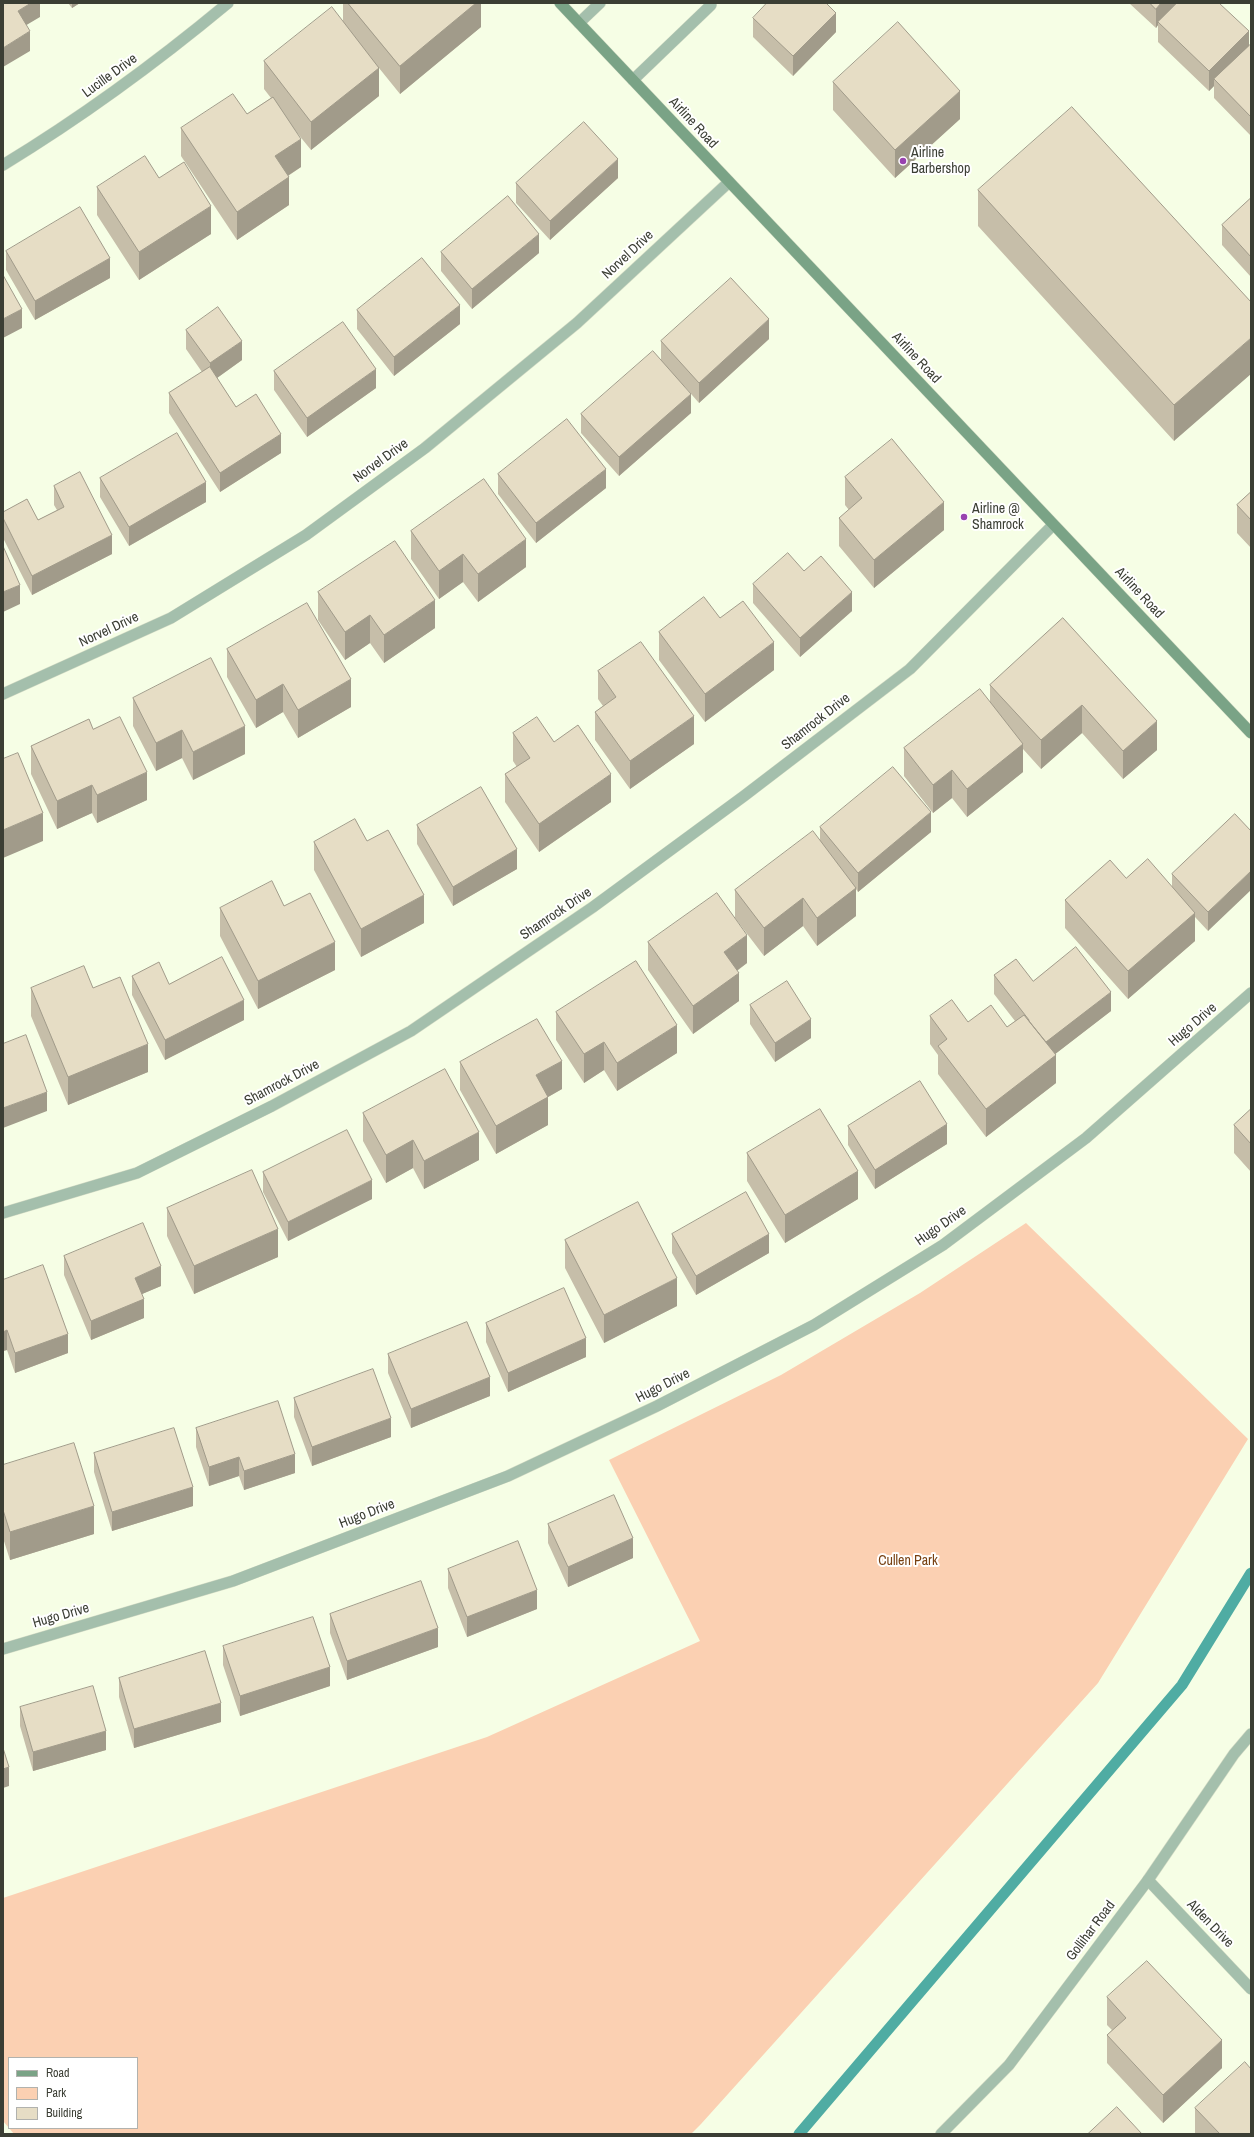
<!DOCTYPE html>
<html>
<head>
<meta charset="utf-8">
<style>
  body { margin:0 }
  #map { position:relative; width:1254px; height:2137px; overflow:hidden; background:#f6fee5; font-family:"Archivo Narrow",sans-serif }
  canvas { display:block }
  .frame { position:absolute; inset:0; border:4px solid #3b3e34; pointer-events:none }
  .legend { position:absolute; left:8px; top:2057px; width:130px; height:72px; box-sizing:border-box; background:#fff; border:1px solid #b1b2ae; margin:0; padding:5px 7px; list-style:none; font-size:12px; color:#3b3e34 }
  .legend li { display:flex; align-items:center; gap:8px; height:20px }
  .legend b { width:20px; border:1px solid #b1b2ae }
</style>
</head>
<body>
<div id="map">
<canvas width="1254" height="2137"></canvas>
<div class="frame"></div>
<ul class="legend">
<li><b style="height:5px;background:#7aa386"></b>Road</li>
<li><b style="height:11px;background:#fbd0b2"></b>Park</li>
<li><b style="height:11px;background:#e6ddc5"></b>Building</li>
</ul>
</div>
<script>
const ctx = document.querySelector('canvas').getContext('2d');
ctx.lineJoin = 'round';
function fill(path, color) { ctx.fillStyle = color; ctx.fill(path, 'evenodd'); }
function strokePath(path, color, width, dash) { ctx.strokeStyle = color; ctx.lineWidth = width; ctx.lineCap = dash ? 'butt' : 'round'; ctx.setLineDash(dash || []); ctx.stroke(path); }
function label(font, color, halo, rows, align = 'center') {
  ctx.font = font + ' "Archivo Narrow",sans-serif'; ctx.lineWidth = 4; ctx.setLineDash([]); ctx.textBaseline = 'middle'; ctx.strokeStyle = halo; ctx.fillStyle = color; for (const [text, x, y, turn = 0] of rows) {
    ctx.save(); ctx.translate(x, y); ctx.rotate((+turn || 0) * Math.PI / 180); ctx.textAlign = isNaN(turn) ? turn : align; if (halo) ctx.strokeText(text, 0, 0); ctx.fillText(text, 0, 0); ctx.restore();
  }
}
fill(new Path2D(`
  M1026,1223L1248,1439L1098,1683L701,2124L691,2134H14L9,2128H137V2058H9V2128L3,2121V1898L487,1737L700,1641L609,1460L781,1375L920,1293Z`), '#fbd0b2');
strokePath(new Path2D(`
  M799,2134L1182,1685L1251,1573`), '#4faca3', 11);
const service = new Path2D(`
  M579,23L600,3
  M633,80L711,5L709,3`);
const minor = new Path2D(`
  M3,165C82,117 157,62 228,3
  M3,694L171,618L306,535L425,448L577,323L729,182
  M3,1213L137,1173L272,1106L411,1031L593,907L744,796L910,669L1053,525
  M3,1649L233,1581L508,1476L657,1406L814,1325L943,1245L1086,1138L1251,993
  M1148,1880L1251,1989`);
const tertiary = new Path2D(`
  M941,2134L1009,2065L1148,1880L1234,1754L1251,1734`);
const secondary = new Path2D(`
  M560,3L1251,733`);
strokePath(service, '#d4dbc5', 12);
strokePath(minor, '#d4dbc5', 12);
strokePath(tertiary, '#d4dbc5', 12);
strokePath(secondary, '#d4dbc5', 12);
strokePath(service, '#a4bfac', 11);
strokePath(minor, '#a4bfac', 11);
strokePath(tertiary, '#a4bfac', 11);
strokePath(secondary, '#7aa386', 11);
fill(new Path2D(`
  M68,3H80L72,8Z
  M343,3H481V27L400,94L379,68V96L311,150L294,129L301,167L288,176L289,205L237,240L181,156V128L247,114L271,98L264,89V61L343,22Z
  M1129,3H1219L1249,47L1251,44V136L1214,98V86L1209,91L1158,42V25L1156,28Z
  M753,18L836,32L793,76L753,37Z
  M833,82L960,119L895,178L833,110Z
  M159,178L211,234L139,280L97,215V187Z
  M618,178L550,240L516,203V183Z
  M978,190L1251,302L1174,441L978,226Z
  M1251,198V277L1222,245V225Z
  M6,251L110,278L35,320L6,270Z
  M441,252L539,253L472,309L441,271Z
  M357,310L460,324L394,376L357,329Z
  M186,330L242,360L217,378L236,407L281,453L220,492L169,413V393L202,372L186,349Z
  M769,339L699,403L685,387L691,413L619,476L581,433V414L661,360V341Z
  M274,371L376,388L307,437L274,390Z
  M498,474L606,488L536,543L498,494Z
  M845,477L944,530L874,588L839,546V518L849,510L845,505Z
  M100,478L206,502L129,546L100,497Z
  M54,486L112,554L32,595L3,538V512L38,520L57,510L54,505Z
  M1251,492V548L1237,533V505Z
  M411,531L526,567L478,602L463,582L439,599L411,559Z
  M804,571L852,611L800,657L753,603V584Z
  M318,592L435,628L384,663L370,643L345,660L318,620Z
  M720,618L774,670L705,722L659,660V632Z
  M1063,618L1157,750L1123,779L1082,733L1041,769L1023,749V772L967,817L952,798L933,813L904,776V748L990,702V685Z
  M227,649L351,707L298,738L283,712L256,728L227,677Z
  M598,671L694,744L630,789L595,740V712L603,706L598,699Z
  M133,698L245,754L193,780L182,758L156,771L133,726Z
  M93,729L147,800L97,823L92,813L57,829L31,774V746Z
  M513,733L611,802L539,852L505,802V774L517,767L513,761Z
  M1235,814L1208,931L1195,917V941L1128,999L1065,928V900L1126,878L1172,887V874Z
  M417,825L517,869L453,906L417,844Z
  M820,827L931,832L858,892L856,889V916L817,946L803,926L764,956L735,918V890L820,840Z
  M367,841L424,923L361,957L314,870V842Z
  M284,906L335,970L258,1009L220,936V908Z
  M648,942L747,963L737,971L739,1001L693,1034L648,970Z
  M994,975L1033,981L1111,1011L1055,1054L1056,1083L986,1137L938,1074V1055L930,1044V1016L968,1022L1007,1027L1015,1021L994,994Z
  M132,976L169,984L244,1020L165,1060L132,995Z
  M31,988L148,1072L68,1105L31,1016Z
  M750,1005L811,1038L775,1062L750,1024Z
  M556,1012L677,1053L617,1091L604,1070L584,1083L556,1040Z
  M460,1062L562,1089L548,1097V1125L496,1154L460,1090Z
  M1251,1109V1172L1234,1153V1125Z
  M363,1113L479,1160L424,1189L413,1168L386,1183L363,1141Z
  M848,1126L947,1144L875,1189L848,1145Z
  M747,1153L858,1199L785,1243L747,1181Z
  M263,1172L372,1199L288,1241L263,1192Z
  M167,1208L278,1257L194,1294L167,1236Z
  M672,1234L769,1253L696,1295L672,1253Z
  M565,1240L677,1306L604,1343L565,1268Z
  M64,1256L161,1286L142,1294L144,1318L91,1340L64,1275Z
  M3,1280L68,1353L15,1373L7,1350L3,1351Z
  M486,1323L586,1357L508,1392L486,1342Z
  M388,1354L490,1396L411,1428L388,1373Z
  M294,1398L391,1437L312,1466L294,1417Z
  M196,1428L295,1473L244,1490L239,1476L209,1486L196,1447Z
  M94,1453L193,1506L112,1531L94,1472Z
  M3,1465L94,1534L10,1560L3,1538Z
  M548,1524L633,1558L568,1587L548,1543Z
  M448,1569L537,1609L467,1637L448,1588Z
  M330,1614L438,1647L347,1680L330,1633Z
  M223,1646L330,1686L240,1716L223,1665Z
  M119,1678L221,1722L134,1748L119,1697Z
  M20,1707L106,1750L33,1771L20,1726Z
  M1107,1997L1222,2068L1163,2123L1107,2063V2035L1112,2030L1107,2025Z
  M1195,2108L1251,2134H1195Z`), '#c6bea9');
fill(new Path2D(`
  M31,3H40V17L18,30V11Z
  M72,3H80L72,8Z
  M476,3H481V27L400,94V66Z
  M1161,3H1180L1158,22V25L1156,28V9Z
  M836,13V32L793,76V56Z
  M30,31V51L3,67V48Z
  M1249,31V50L1214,79V86L1209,91V71Z
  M379,68V96L311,150V122Z
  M960,91V119L895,178V150Z
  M301,139V167L275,184V156Z
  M618,159V178L550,240V221Z
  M289,177V205L237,240V212Z
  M211,206V234L139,280V252Z
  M539,234V253L472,309V289Z
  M110,258V278L35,320V301Z
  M460,305V324L394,376V357Z
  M22,309V328L3,338V319Z
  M769,319V339L699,403V383Z
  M1251,338V374L1174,441V405Z
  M242,341V360L210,383V363Z
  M376,369V388L307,437V418Z
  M691,394V413L619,476V457Z
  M281,434V453L220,492V473Z
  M606,469V488L536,543V523Z
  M206,482V502L129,546V527Z
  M944,502V530L874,588V560Z
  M112,535V554L32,595V576Z
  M526,539V567L478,602V574Z
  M463,554V582L439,599V571Z
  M20,585V604L3,612V592Z
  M852,592V611L800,657V638Z
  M435,600V628L384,663V635Z
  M370,615V643L345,660V632Z
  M774,642V670L705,722V694Z
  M351,679V707L298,738V710Z
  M283,684V712L256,728V700Z
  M1082,705V733L1041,769V740Z
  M694,716V744L630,789V761Z
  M1157,721V750L1123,779V751Z
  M245,726V754L193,780V752Z
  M182,730V758L156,771V743Z
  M1023,744V772L967,817V789Z
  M952,770V798L933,813V785Z
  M147,772V800L97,823V795Z
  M611,774V802L539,852V824Z
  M92,785V813L57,829V801Z
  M931,812V832L858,892V873Z
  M43,813V841L3,858V830Z
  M517,849V869L453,906V887Z
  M1251,871V890L1208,931V912Z
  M856,888V916L817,946V918Z
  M424,895V923L361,957V929Z
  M803,898V926L764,956V928Z
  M1195,913V941L1128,999V971Z
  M747,935V963L724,980V952Z
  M335,942V970L258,1009V981Z
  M739,973V1001L693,1034V1006Z
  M1111,992V1011L1041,1065V1045Z
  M244,1000V1020L165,1060V1040Z
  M811,1019V1038L775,1062V1043Z
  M677,1025V1053L617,1091V1063Z
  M604,1042V1070L584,1083V1054Z
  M148,1044V1072L68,1105V1077Z
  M1056,1055V1083L986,1137V1109Z
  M562,1061V1089L548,1097V1125L496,1154V1126L536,1075Z
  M47,1092V1111L3,1128V1108Z
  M947,1124V1144L875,1189V1170Z
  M479,1132V1160L424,1189V1161Z
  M413,1140V1168L386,1183V1155Z
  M858,1171V1199L785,1243V1215Z
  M372,1180V1199L288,1241V1222Z
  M278,1229V1257L194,1294V1266Z
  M769,1234V1253L696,1295V1276Z
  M161,1266V1286L135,1297V1278Z
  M677,1278V1306L604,1343V1315Z
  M144,1299V1318L91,1340V1321Z
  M7,1330V1350L3,1351V1332Z
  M68,1334V1353L15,1373V1353Z
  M586,1338V1357L508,1392V1373Z
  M490,1377V1396L411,1428V1409Z
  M391,1418V1437L312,1466V1447Z
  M295,1454V1473L244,1490V1471Z
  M239,1457V1476L209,1486V1467Z
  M193,1487V1506L112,1531V1512Z
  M94,1506V1534L10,1560V1532Z
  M633,1538V1558L568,1587V1567Z
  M537,1590V1609L467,1637V1617Z
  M438,1628V1647L347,1680V1661Z
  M330,1667V1686L240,1716V1696Z
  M221,1703V1722L134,1748V1729Z
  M106,1731V1750L33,1771V1752Z
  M9,1767V1786L3,1788V1769Z
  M1222,2040V2068L1163,2123V2095Z`), '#a19b8a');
const building = new Path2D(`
  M3,3H31L18,11L30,31L3,48Z
  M348,3H476L400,66Z
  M767,3H826L836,13L793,56L753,18Z
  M1150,3H1161L1156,9Z
  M1177,3H1219L1249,31L1209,71L1158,22Z
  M332,7L379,68L311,122L264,61Z
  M898,22L960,91L895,150L833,82Z
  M1251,44V117L1214,79Z
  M233,94L247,114L273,97L301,139L275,156L289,177L237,212L181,128Z
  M1072,107L1251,302V338L1174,405L978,190Z
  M584,122L618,159L550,221L516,183Z
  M145,156L159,178L184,162L211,206L139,252L97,187Z
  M508,196L539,234L472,289L441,252Z
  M1251,198V257L1222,225Z
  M80,207L110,258L35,301L6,251Z
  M422,258L460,305L394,357L357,310Z
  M3,275L22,309L3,319Z
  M731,278L769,319L699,383L661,341Z
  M218,307L242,341L210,363L186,330Z
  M343,322L376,369L307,418L274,371Z
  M653,351L691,394L619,457L581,414Z
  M210,367L236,407L256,394L281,434L220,473L169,393Z
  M567,419L606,469L536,523L498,474Z
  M177,433L206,482L129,527L100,478Z
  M892,439L944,502L874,560L839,518L862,498L845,477Z
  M80,472L112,535L32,576L3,518V512L27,499L38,520L64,507L54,486Z
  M484,479L526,539L478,574L463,554L439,571L411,531Z
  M1251,492V520L1237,505Z
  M395,541L435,600L384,635L370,615L345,632L318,592Z
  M3,546L20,585L3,592Z
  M788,553L804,571L821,556L852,592L800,638L753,584Z
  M704,597L720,618L743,601L774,642L705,694L659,632Z
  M307,603L351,679L298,710L283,684L256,700L227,649Z
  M1063,618L1157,721L1123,751L1082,705L1041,740L990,685Z
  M641,642L694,716L630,761L595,712L616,697L598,671Z
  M211,658L245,726L193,752L182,730L156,743L133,698Z
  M980,689L1023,744L967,789L952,770L933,785L904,748Z
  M120,717L147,772L97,795L92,785L57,801L31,746L89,719L93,729Z
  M537,717L554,742L578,725L611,774L539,824L505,774L530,758L513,733Z
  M18,753L43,813L3,830V759Z
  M893,767L931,812L858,873L820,827Z
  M481,787L517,849L453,887L417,825Z
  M1235,814L1251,831V871L1208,912L1172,874Z
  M355,819L367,841L388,830L424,895L361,929L314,842Z
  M813,831L856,888L817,918L803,898L764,928L735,890Z
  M1148,859L1195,913L1128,971L1065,900L1110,860L1126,878Z
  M272,881L284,906L310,893L335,942L258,981L220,908Z
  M717,893L747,935L724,952L739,973L693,1006L648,942Z
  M1076,947L1111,992L1046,1042L1029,1021V1020L994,975L1016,959L1033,981Z
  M222,957L244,1000L165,1040L132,976L159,962L169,984Z
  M636,961L677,1025L617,1063L604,1042L584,1054L556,1012Z
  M84,966L93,988L120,977L148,1044L68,1077L31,988Z
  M787,981L811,1019L775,1043L750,1005Z
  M952,1000L968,1022L991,1005L1007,1027L1024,1015L1056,1055L986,1109L938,1046L947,1039L930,1016Z
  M537,1019L562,1061L536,1075L548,1097L496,1126L460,1062Z
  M26,1035L47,1092L3,1108V1044Z
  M445,1069L479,1132L424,1161L413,1140L386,1155L363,1113Z
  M920,1081L947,1124L875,1170L848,1126Z
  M820,1109L858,1171L785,1215L747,1153Z
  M1251,1109V1144L1234,1125Z
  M347,1130L372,1180L288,1222L263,1172Z
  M252,1170L278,1229L194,1266L167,1208Z
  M746,1192L769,1234L696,1276L672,1234Z
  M638,1202L677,1278L604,1315L565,1240Z
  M143,1223L161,1266L135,1278L144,1299L91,1321L64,1256Z
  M43,1265L68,1334L15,1353L7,1330L3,1332V1280Z
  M564,1288L586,1338L508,1373L486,1323Z
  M467,1322L490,1377L411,1409L388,1354Z
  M373,1369L391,1418L312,1447L294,1398Z
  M278,1401L295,1454L244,1471L239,1457L209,1467L196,1428Z
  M174,1428L193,1487L112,1512L94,1453Z
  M74,1443L94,1506L10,1532L3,1510V1465Z
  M614,1495L633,1538L568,1567L548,1524Z
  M518,1541L537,1590L467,1617L448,1569Z
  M421,1581L438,1628L347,1661L330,1614Z
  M313,1617L330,1667L240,1696L223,1646Z
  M205,1651L221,1703L134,1729L119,1678Z
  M93,1686L106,1731L33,1752L20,1707Z
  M3,1748L9,1767L3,1769Z
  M1147,1961L1222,2040L1163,2095L1107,2035L1126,2018L1107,1997Z
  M1245,2062L1251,2069V2134H1220L1195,2108Z
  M1117,2107L1142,2134H1088Z`);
fill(building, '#e6ddc5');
strokePath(building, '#a19b8a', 1);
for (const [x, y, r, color] of [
  [903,161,4,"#9842af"],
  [964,517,4,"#9842af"]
]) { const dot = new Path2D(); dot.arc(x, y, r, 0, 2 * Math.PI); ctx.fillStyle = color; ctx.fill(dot); strokePath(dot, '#fff', 1.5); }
label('14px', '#3b3e34', '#fff', [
  ["Lucille Drive",110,76,-36],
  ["Airline Road",693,123,47],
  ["Norvel Drive",628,255,-43],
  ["Airline Road",916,358,47],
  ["Norvel Drive",381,461,-36],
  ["Airline Road",1139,593,47],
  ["Norvel Drive",109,630,-25],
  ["Shamrock Drive",816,722,-38],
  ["Shamrock Drive",556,914,-34],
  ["Hugo Drive",1193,1025,-41],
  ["Shamrock Drive",282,1083,-28],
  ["Hugo Drive",941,1226,-35],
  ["Hugo Drive",663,1386,-27],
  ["Hugo Drive",367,1514,-21],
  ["Hugo Drive",61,1616,-16],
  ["Alden Drive",1210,1924,46],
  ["Gollihar Road",1091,1931,-53]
]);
label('14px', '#3b3e34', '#fff', [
  ["Airline",911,153],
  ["Barbershop",911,169],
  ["Airline @",972,509],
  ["Shamrock",972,525]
], 'left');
label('14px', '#774011', '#fff', [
  ["Cullen Park",908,1561]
]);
</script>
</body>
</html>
